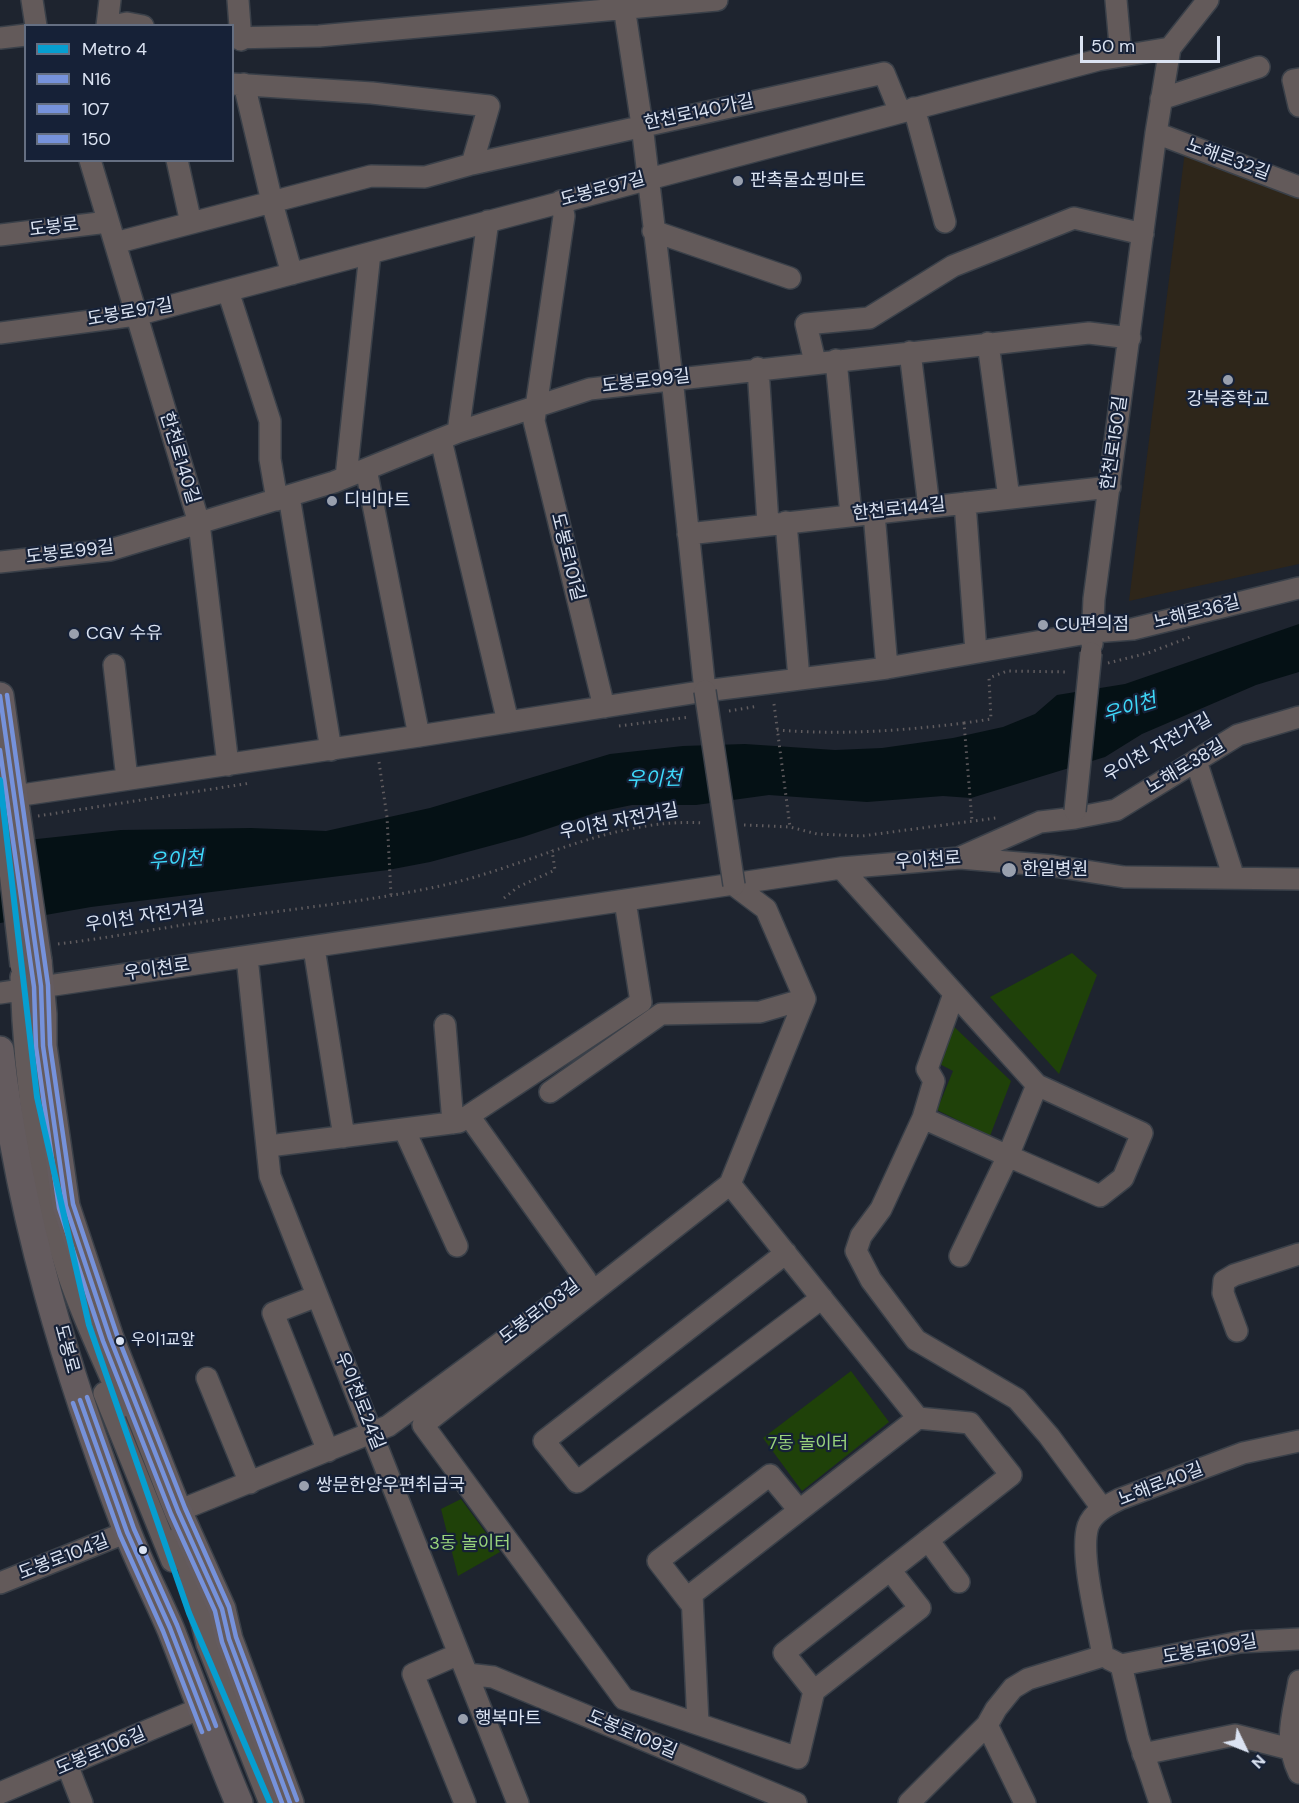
<!DOCTYPE html>
<html>
<head>
<meta charset="utf-8">
<style>
  body { margin:0 }
  #map { position:relative; width:1299px; height:1803px; overflow:hidden; background:#1e242f; font-family:"DM Sans",sans-serif }
  canvas { display:block }
  .legend { position:absolute; left:24px; top:24px; width:210px; height:138px; box-sizing:border-box; background:#162137; border:2px solid #656f82; margin:0; padding:8px 10px; list-style:none; font-size:18px; color:#dbe3f2 }
  .legend li { display:flex; align-items:center; gap:12px; height:30px }
  .legend b { width:30px; border:2px solid #656f82 }
  .north { position:absolute; left:1215px; top:1719px; width:60px; height:60px; -webkit-text-stroke:4px #162137; paint-order:stroke; rotate:133deg; font-size:16px; font-weight:700; line-height:24px; text-align:center; color:#dbe3f2 }
  .north::after { content:''; display:block; margin:auto; width:21px; height:27px; background:#dbe3f2; clip-path:polygon(50% 0,100% 100%,50% 72%,0 100%) }
  .scale { position:absolute; left:1080px; top:36px; width:140px; height:27px; box-sizing:border-box; border:3px solid #dbe3f2; border-top:0; padding-left:8px; font-size:18px; line-height:21px; white-space:nowrap; color:#dbe3f2; -webkit-text-stroke:4px #162137; paint-order:stroke }
</style>
</head>
<body>
<div id="map">
<canvas width="1299" height="1803"></canvas>
<ul class="legend">
<li><b style="height:8px;background:#069ed0"></b>Metro 4</li>
<li><b style="height:8px;background:#7692db"></b>N16</li>
<li><b style="height:8px;background:#7692db"></b>107</li>
<li><b style="height:8px;background:#7692db"></b>150</li>
</ul>
<div class="north">N</div>
<div class="scale">50 m</div>
</div>
<script>
const ctx = document.querySelector('canvas').getContext('2d');
ctx.lineJoin = 'round';
function fill(path, color) { ctx.fillStyle = color; ctx.fill(path, 'evenodd'); }
function strokePath(path, color, width, dash) { ctx.strokeStyle = color; ctx.lineWidth = width; ctx.lineCap = dash ? 'butt' : 'round'; ctx.setLineDash(dash || []); ctx.stroke(path); }
function label(font, color, halo, rows, align = 'center') {
  ctx.font = font + ' "DM Sans","Noto Sans KR",sans-serif'; ctx.lineWidth = 4.5; ctx.setLineDash([]); ctx.textBaseline = 'middle'; ctx.strokeStyle = halo; ctx.fillStyle = color; for (const [text, x, y, turn = 0] of rows) {
    ctx.save(); ctx.translate(x, y); ctx.rotate((+turn || 0) * Math.PI / 180); ctx.textAlign = isNaN(turn) ? turn : align; if (halo) ctx.strokeText(text, 0, 0); ctx.fillText(text, 0, 0); ctx.restore();
  }
}
fill(new Path2D(`
  M1185,151L1299,196V564L1129,601Z`), '#2e261a');
fill(new Path2D(`
  M1072,953L1097,975L1059,1074L990,997Z
  M948,1021L1011,1081L990,1136L937,1110L953,1071L930,1059Z
  M851,1371L889,1422L802,1491L763,1438Z
  M461,1499L500,1552L458,1576L441,1509Z`), '#1f4109');
fill(new Path2D(`
  M1299,624V672L1256,685L1142,734L1105,757L971,798L943,796L867,802L769,795L696,805H632L598,812L523,837L430,862L388,870L91,907L0,923V843L121,830L251,828L326,831L430,808L610,754L683,746L745,744L835,750L882,748L953,738L1003,727L1035,714L1057,695L1125,684Z`), '#051115');
const minor = new Path2D(`
  M32,0L36,26
  M238,0L241,40
  M623,0L642,125L672,378L705,691
  M1116,0L1121,56
  M107,26L110,0
  M112,26L127,23L143,26
  M0,38L26,35
  M232,38L319,36L717,0
  M1299,79L1293,80L1299,106
  M232,84L372,93L489,106L472,164
  M244,84L274,210L292,274
  M1161,99L1259,67
  M914,108L945,222
  M1156,133L1299,187
  M90,160L199,523L228,765
  M177,160L191,223
  M561,201L564,216L534,421L604,707
  M653,231L790,278
  M0,235L108,222
  M115,243L371,176L425,177L472,164L884,73L900,112
  M228,291L270,421V459L277,500
  M0,333L136,315L1098,60L1170,48
  M988,343L1009,498
  M910,352L929,507
  M836,360L851,515
  M815,362L806,324L869,318L953,266L1074,218L1143,234
  M758,368L768,524
  M458,432L488,221
  M441,440L508,722
  M366,469L419,736
  M346,477L370,253
  M289,496L331,750
  M965,503L976,652
  M874,513L887,668
  M786,522L799,679
  M688,534L1110,487
  M0,562L110,550L334,482L458,432L590,389L1089,333L1130,338
  M1092,644L1094,599L1156,133L1170,48L1208,0
  M114,665L127,779
  M1196,761L1234,878
  M15,796L419,736L705,691L887,668L1093,632L1133,629L1299,588
  M1075,818L1116,810L1238,735L1299,717
  M961,857L1040,822L1075,818V811
  M841,868L1037,1085L1142,1133L1123,1178L1100,1196L1008,1156L1037,1085
  M314,948L344,1137
  M247,957L270,1176L518,1803
  M21,977C24,1077 37,1180 69,1277C84,1321 105,1363 123,1406
  M0,993L841,868L960,858L1054,866L1124,877L1299,879
  M954,994L927,1069L934,1081L923,1118L1008,1156L960,1256
  M445,1025L453,1123
  M550,1092L661,1014L760,1012L805,999
  M923,1118L881,1209L861,1236L856,1251L871,1280L916,1340L1017,1399L1049,1436L1102,1508
  M404,1129L457,1246
  M269,1146L459,1122L641,1002L625,901
  M730,1184L423,1425L624,1699L798,1758L814,1691L920,1608L890,1570L1011,1475L970,1423L918,1418L730,1184L805,999L766,909L734,885
  M786,1253L544,1441L577,1482L822,1298
  M317,1296L273,1313L328,1451
  M1237,1331L1223,1293L1224,1281L1234,1275L1299,1254
  M207,1378L250,1483
  M104,1393L172,1561
  M178,1511L388,1426L586,1280L469,1116
  M178,1538L185,1555L207,1644L270,1803
  M928,1540L959,1582
  M0,1583L127,1532
  M692,1605L658,1561L770,1475L799,1510
  M459,1654L413,1674L465,1803
  M1103,1656C1098,1625 1079,1554 1088,1526C1093,1512 1108,1505 1120,1499L1243,1453L1299,1441
  M1109,1659L1121,1665L1138,1737L1160,1803
  M1121,1665L1240,1642L1299,1639
  M467,1674L493,1677L796,1803
  M1299,1681C1293,1716 1283,1740 1299,1773
  M814,1691L784,1653L890,1570
  M698,1724L692,1594L918,1418
  M987,1725L1025,1803
  M1143,1754L1235,1735L1290,1749
  M68,1767L82,1803
  M0,1793L201,1708
  M909,1803L987,1725L996,1709L1013,1688L1028,1679L1103,1656`);
const major = new Path2D(`
  M0,696L16,810
  M38,961L43,1014V1046L66,1206L110,1338L178,1511L222,1609L229,1639L290,1803
  M0,1050C18,1214 68,1376 127,1531C140,1565 157,1597 171,1630C194,1688 215,1746 239,1803`);
strokePath(minor, '#3a4049', 24);
strokePath(major, '#3a4049', 30);
strokePath(new Path2D(`
  M1108,663L1148,653L1193,636
  M774,704L790,827
  M729,711L758,706
  M964,723L991,719L989,678L1007,671L1069,672
  M619,726L690,717
  M777,730C840,735 901,731 964,723L972,821
  M379,762L387,817L391,895
  M38,816L251,783
  M744,825L790,827L817,834L862,836L996,818
  M504,898L518,887L555,870L552,850
  M58,944C115,937 172,926 229,918C299,908 371,901 440,886C528,867 612,817 704,823`), '#605c5f', 3, [1.5, 4.5]);
strokePath(minor, '#635a5a', 21);
strokePath(major, '#645b5e', 27);
const minorBridge = new Path2D(`
  M705,691L734,885
  M3,811L21,966
  M1075,811L1091,653`);
const majorBridge = new Path2D(`
  M16,810L38,961`);
strokePath(minorBridge, '#3a4049', 24, []);
strokePath(majorBridge, '#3a4049', 30, []);
strokePath(minorBridge, '#635a5a', 21);
strokePath(majorBridge, '#645b5e', 27);
strokePath(new Path2D(`
  M0,696L41,986L43,1046L66,1206L110,1338L178,1511L222,1609L229,1639L290,1803
  M80,1400L127,1532L170,1628L209,1729`), '#7692db', 4.5);
strokePath(new Path2D(`
  M0,750L34,987L36,1047L59,1208L103,1341L171,1514L215,1611L222,1642L282,1803
  M73,1403L120,1535L163,1631L202,1732`), '#7692db', 4.5);
strokePath(new Path2D(`
  M7,695L48,985L50,1045L73,1204L117,1335L185,1508L229,1607L236,1637L297,1800
  M87,1397L134,1529L177,1625L216,1726`), '#7692db', 4.5);
strokePath(new Path2D(`
  M0,780L37,1097L89,1325L189,1613L270,1803`), '#069ed0', 6);
for (const [x, y, r, color] of [
  [738,181,6,"#99a0ae"],
  [1228,380,6,"#99a0ae"],
  [332,501,6,"#99a0ae"],
  [1043,625,6,"#99a0ae"],
  [74,634,6,"#99a0ae"],
  [1009,870,8,"#99a0ae"],
  [120,1341,5,"#dbe3f2"],
  [304,1486,6,"#99a0ae"],
  [143,1550,5,"#dbe3f2"],
  [463,1719,6,"#99a0ae"]
]) { const dot = new Path2D(); dot.arc(x, y, r, 0, 2 * Math.PI); ctx.fillStyle = color; ctx.fill(dot); strokePath(dot, '#162137', 2); }
label('16px', '#dbe3f2', '#162137', [
  ["우이1교앞",131,1341]
], 'left');
label('18px', '#dbe3f2', '#162137', [
  ["한천로140가길",699,113,-12],
  ["노해로32길",1228,160,20],
  ["도봉로97길",603,190,-15],
  ["도봉로",54,228,-7],
  ["도봉로97길",130,313,-10],
  ["도봉로99길",646,382,-7],
  ["한천로150길",1115,443,-82],
  ["한천로140길",179,458,73],
  ["한천로144길",899,510,-6],
  ["도봉로99길",70,553,-7],
  ["도봉로101길",567,557,76],
  ["노해로36길",1197,613,-14],
  ["우이천 자전거길",1158,748,-29],
  ["노해로38길",1186,767,-31],
  ["우이천 자전거길",619,822,-11],
  ["우이천로",928,861,-4],
  ["우이천 자전거길",145,917,-9],
  ["우이천로",157,970,-8],
  ["도봉로103길",540,1312,-37],
  ["도봉로",66,1349,75],
  ["우이천로24길",359,1401,68],
  ["노해로40길",1161,1485,-21],
  ["도봉로104길",64,1558,-21],
  ["도봉로109길",1210,1650,-10],
  ["도봉로109길",632,1735,23],
  ["도봉로106길",101,1752,-23]
]);
label('18px', '#dbe3f2', '#162137', [
  ["판촉물쇼핑마트",750,181],
  ["강북중학교",1228,400,"center"],
  ["디비마트",344,501],
  ["CU편의점",1055,625],
  ["CGV 수유",86,634],
  ["한일병원",1022,870],
  ["쌍문한양우편취급국",316,1486],
  ["행복마트",475,1719]
], 'left');
label('18px', '#98d37c', '#162137', [
  ["7동 놀이터",808,1444],
  ["3동 놀이터",470,1544]
]);
label('italic 20px', '#3ed9fa', '#162137', [
  ["우이천",1130,709,-18],
  ["우이천",654,780,-1],
  ["우이천",176,861,-4]
]);
</script>
</body>
</html>
